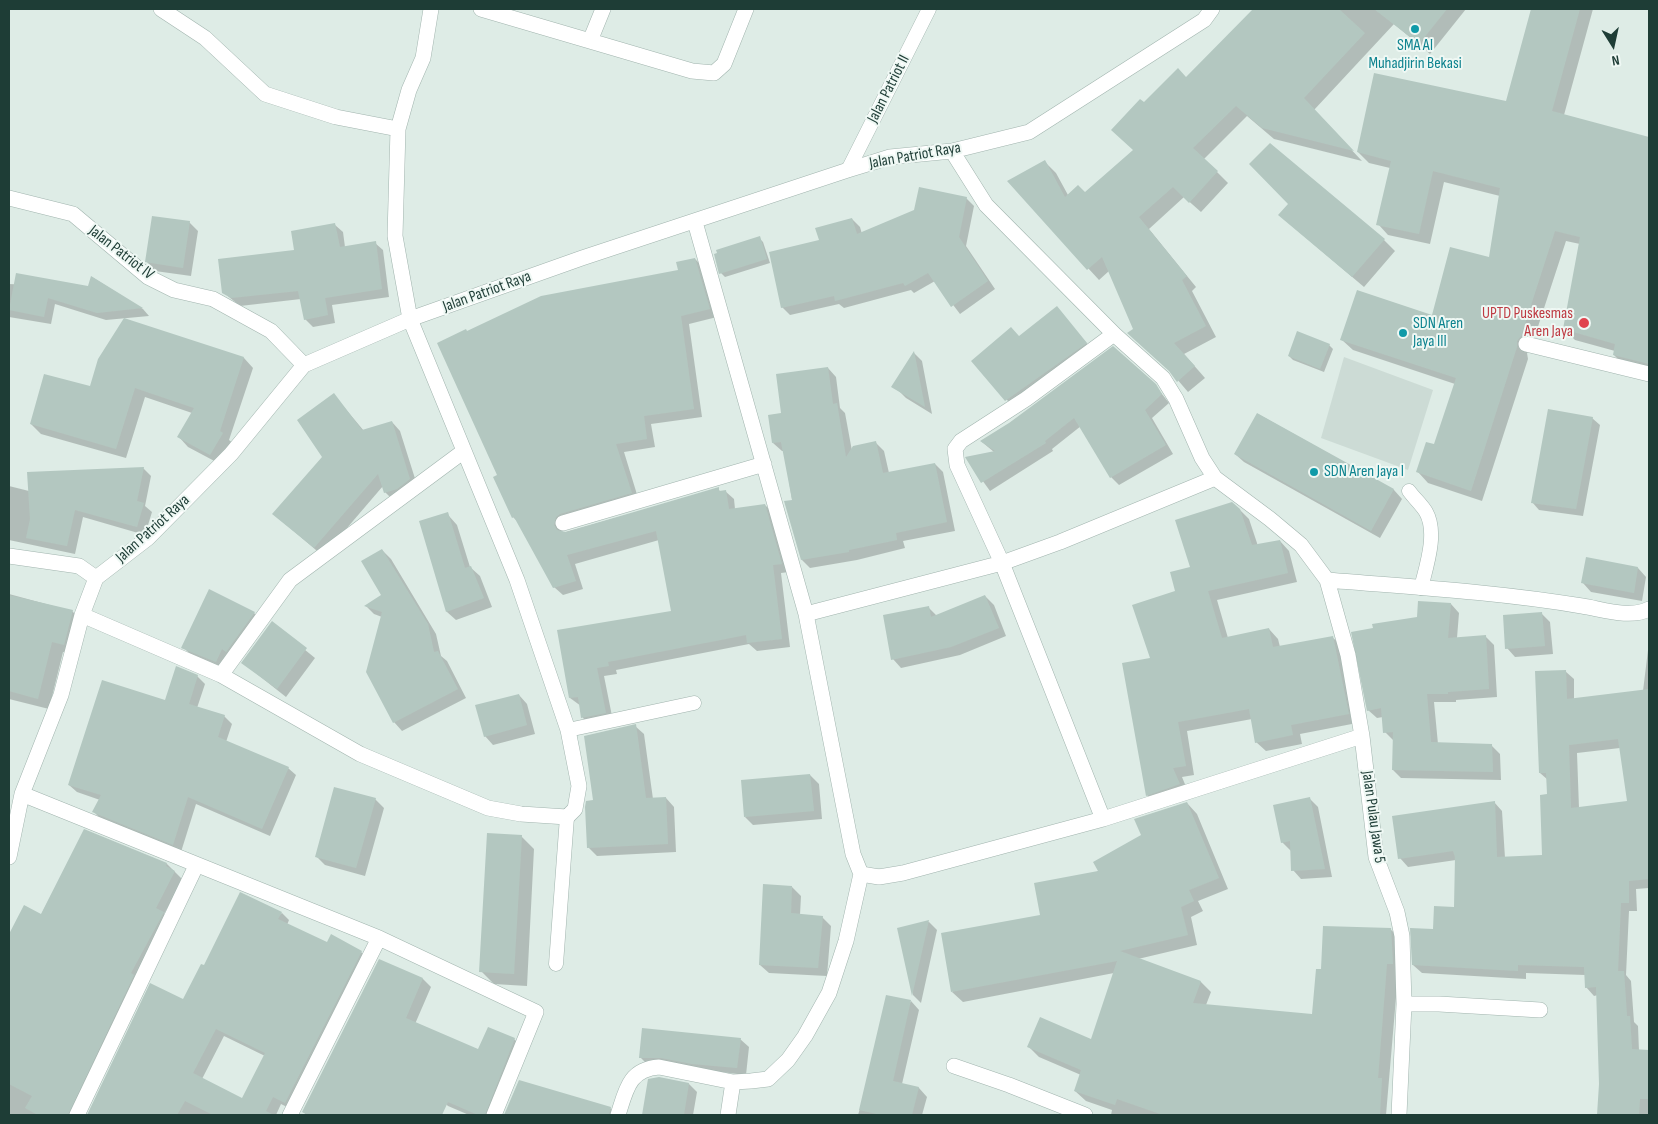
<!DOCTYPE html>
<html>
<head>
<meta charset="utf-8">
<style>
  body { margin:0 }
  #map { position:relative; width:1658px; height:1124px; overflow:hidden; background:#deece6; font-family:"Sofia Sans Condensed",sans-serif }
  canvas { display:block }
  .frame { position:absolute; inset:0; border:10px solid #1e3d36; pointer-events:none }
  .north { position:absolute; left:1588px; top:20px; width:50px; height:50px; -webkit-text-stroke:4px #eff8f4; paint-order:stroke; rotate:170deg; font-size:14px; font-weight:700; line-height:20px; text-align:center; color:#1e3d36 }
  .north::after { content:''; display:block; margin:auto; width:18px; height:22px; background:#1e3d36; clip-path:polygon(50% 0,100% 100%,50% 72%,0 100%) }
</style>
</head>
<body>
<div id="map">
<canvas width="1658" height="1124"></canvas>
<div class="frame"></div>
<div class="north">N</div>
</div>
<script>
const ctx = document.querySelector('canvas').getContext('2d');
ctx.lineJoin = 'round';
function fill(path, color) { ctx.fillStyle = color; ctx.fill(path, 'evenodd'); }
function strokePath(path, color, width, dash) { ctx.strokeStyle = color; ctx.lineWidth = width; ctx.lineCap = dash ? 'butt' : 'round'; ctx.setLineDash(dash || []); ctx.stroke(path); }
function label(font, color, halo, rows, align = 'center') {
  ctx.font = font + ' "Sofia Sans Condensed",sans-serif'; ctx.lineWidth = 4; ctx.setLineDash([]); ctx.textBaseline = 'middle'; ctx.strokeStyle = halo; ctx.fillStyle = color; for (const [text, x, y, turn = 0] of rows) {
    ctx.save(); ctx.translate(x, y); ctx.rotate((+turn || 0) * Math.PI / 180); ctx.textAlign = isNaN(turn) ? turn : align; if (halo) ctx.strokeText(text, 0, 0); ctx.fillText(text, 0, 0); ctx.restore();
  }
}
fill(new Path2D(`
  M1344,357L1433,390L1408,470L1321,438Z`), '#ccdbd5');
fill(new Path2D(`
  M1255,9H1466L1430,54L1394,24L1314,110L1362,161L1274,139L1247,116L1204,159L1228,183L1201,212L1184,197L1149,229L1196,287L1192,291L1216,337L1184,354L1205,378L1188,392L1135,330L1109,271L1099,280L1009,182L1045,162L1056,173L1068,195L1086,194L1134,150L1144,104L1186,79Z
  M1533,9H1593L1564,115L1649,138V372L1625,366L1614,355L1615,351L1575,340L1564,329L1580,244L1566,241L1531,348L1527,353L1528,359L1482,501L1428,483L1418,472L1435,446L1455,384L1353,350L1342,340L1433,316L1490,258L1500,196L1444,182L1430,244L1388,235L1378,224L1390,168L1369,163L1358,152L1507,102Z
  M966,198L974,206L966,246L995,289L960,314L935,281L914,293L911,290L844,308L839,304L790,315L782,307L820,241L852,219L860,227L862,234Z
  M189,222L198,231L191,276L155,271L147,262Z
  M335,225L343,232L345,247L375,243L383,250L389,297L332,305L335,323L313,327L305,319L301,299L240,306L224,293L295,251Z
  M1291,225L1384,240L1395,251L1364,287Z
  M759,238L763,242L770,263L725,277L721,273Z
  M695,259L703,267L717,317L689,324L702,417L651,424L655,447L624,452L639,501L564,525L562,533L718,489L721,492L725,491L734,499L735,509L765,505L773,513L789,572L781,573L790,647L757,651L749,644L616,670L617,674L604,676L613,721L591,726L583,718L581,706L570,698L558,631L672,612L659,540L575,564L583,589L563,595L554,587L519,523L513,517L499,476L468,332L679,271Z
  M92,277L143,309L149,316L106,320L55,304L51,324L9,317V284L88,288Z
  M1057,308L1094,352L1015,409L973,361L1020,338Z
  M125,319L244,358L253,368L229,440L233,443L220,464L188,447L179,437L192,413L145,397L126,458L41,434L31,424L91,388Z
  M1329,345L1333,349L1324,372L1293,360L1289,356Z
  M914,353L922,361L932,414L906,398L897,389Z
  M828,368L836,377L840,408L845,413L852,451L876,443L884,451L889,473L935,464L943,472L955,531L903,541L905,548L857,560L810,568L802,560L784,451H782L773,443L782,414Z
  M1155,385L1169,403L1152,418L1173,454L1119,485L1111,477L1081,426L1052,449L1053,451L990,491L967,459L994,452L982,442L1010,424Z
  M334,395L364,431L392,422L400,431L418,488L394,501L385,492L383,486L323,556L283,522L323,457Z
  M1258,414L1394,490L1402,499L1380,538L1244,462L1235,454Z
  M1592,418L1600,425L1583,516L1539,510L1532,502Z
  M143,468L151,476L145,506L152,512L145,535L83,517L75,554L9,540V486L29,491Z
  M1240,510L1249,519L1258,546L1280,541L1289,551L1297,582L1217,600L1228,638L1269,629L1278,639L1280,647L1332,637L1342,646L1357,723L1300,734L1302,744L1266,751L1256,742L1252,719L1187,731L1194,775L1182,777L1189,794L1156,804L1147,795L1152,659L1177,591L1192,567Z
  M449,516L457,525L470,567L480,576L492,607L456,620L447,612L420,522Z
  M382,550L391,559L436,634L441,656L447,661L466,698L402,731L394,722L382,617L374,614L366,606L383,595Z
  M1638,568L1646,577L1642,601L1591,592L1583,583Z
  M210,591L254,613L261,620L223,668L190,654L183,647Z
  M9,594L72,611L84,623L75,655L63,652L49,709L9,699Z
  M985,596L994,605L1006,636L960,655L901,668L893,659L928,607L937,616Z
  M1451,604L1459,613L1457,638L1486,637L1494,645L1497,697L1456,700V702H1434L1438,744L1491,745L1500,754L1501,780L1401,778L1393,770V740L1385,732L1383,717L1377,718L1368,710L1418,618Z
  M1541,613L1550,622L1553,654L1515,657L1507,648Z
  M272,623L315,658L286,697L243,663Z
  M1648,650L1649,888L1636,889L1637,911H1629L1626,975L1631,981L1634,1022L1638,1026L1639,1051H1649V1107L1648,1115H1598L1600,1084L1598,995L1594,996L1586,987L1585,975L1526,973V979L1422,973L1413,965L1434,930L1456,908V860L1408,867L1400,858L1494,802L1502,811L1505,858L1544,856L1548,795V780L1540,773L1565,671L1574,679V699L1643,691ZM1620,748L1628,802L1579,808L1577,753Z
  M197,676L205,684L197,708L224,716L232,724L226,742L288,768L296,775L270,836L196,804L181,852L101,819L94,812L100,800L77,792L69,785Z
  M519,695L527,704L535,734L493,745L485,736Z
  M635,726L644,734L653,799L666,798L674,807L676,852L597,856L588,847L595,801Z
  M810,775L819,784L822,819L753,825L745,817Z
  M375,799L384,808L365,876L325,865L316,856Z
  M1310,799L1318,807L1332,877L1301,879L1293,870L1291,851L1282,842Z
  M1187,803L1197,814L1228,889L1198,901L1203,911L1191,917L1197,945L1138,959L1201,982L1211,992L1206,1005L1314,1015L1323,970L1390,929L1401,939L1386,1115H1111L1112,1110L1086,1101L1075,1091L1081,1075L1039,1057L1029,1047L1092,1040L1114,973L963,1002L952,992L1041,916L1143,835Z
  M84,831L167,864L183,880L164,914L171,921L78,1115H9V937L25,906L41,915Z
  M521,836L534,849L527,986L494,984L481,971Z
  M792,887L801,896L800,915L822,917L831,926L827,976L769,973L760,965Z
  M282,913L289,920L287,925L327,944L361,952L369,960L293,1110L281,1104L276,1115H89L151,985L183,1001L204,966ZM224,1036L265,1056L242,1100L202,1079Z
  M929,922L937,930L921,1003L913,995L898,929Z
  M379,961L423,979L431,987L415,1024L439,1038L400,1115H307L303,1112Z
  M911,1001L919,1010L902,1084L919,1088L927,1097L922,1115H858L870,1075Z
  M514,1039L523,1048L496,1115H469L448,1106L439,1097L479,1051Z
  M740,1039L749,1047L746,1075L670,1066H649L640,1057Z
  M649,1080L689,1084L697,1092L693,1115H643Z
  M519,1081L610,1108L617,1115H505Z`), '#0003');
fill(new Path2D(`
  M1253,9H1339L1365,33L1304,98L1354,151L1262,128L1236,106L1193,148L1218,171L1189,203L1173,187L1139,217L1187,276L1182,280L1206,326L1174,343L1195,366L1177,382L1169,371L1127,333L1133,329L1102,257L1087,270L1007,181L1045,160L1065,197L1078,185L1085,192L1133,150L1111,130L1140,99L1144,102L1178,68L1186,77Z
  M1374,9H1447L1419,44Z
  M1531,9H1580L1552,111L1649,137V364L1613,355L1615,344L1563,329L1580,237L1555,231L1521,336L1517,341V347L1471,491L1416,472L1426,442L1434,444L1456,378L1340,340L1357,290L1432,315L1450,247L1489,257L1500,188L1433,171L1419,234L1376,225L1391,161L1357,152L1374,73L1506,101Z
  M1270,143L1385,239L1352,277L1278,215L1288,204L1249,164Z
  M919,187L967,197L959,237L988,281L951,307L928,273L905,286L903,283L835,301L834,296L781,308L769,252L819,240L815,228L852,218L857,234L914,210Z
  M152,216L190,221L183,268L145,262Z
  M335,223L340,247L376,241L382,289L325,298L328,315L304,320L298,291L231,298L222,293L218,259L294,250L291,231Z
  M760,236L767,259L719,274L714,254L717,253L716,250Z
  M695,258L710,309L681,316L694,409L644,416L647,439L616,444L632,493L560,514L556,517L554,525L557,530L566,532L719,487V491L726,490L729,509L765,504L782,564L773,565L782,639L747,643L746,635L608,662L609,666L597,668L606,713L581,718L578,697L569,698L557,630L671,611L656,531L567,555L576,581L553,588L514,517L512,518L493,477L497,475L437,343L466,329L467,331L541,296L678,270L676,262Z
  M16,273L88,286L91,276L143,308L97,313L48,298L44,317L9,310Z
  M1057,306L1087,343L1005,401L971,361L1011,327L1019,336Z
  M124,318L244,357L220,431L223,433L210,455L177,437L194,408L135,388L116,449L30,424L44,374L90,386L98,359Z
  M1297,331L1330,344L1320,369L1288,356Z
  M1113,346L1156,384L1162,394L1145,410L1166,445L1110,478L1074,418L1045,441L1046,443L981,483L965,457L995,451L980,441L1009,423Z
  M914,351L925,407L891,387Z
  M828,367L833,404L837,403L846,457L853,446L876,441L883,473L935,463L947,522L896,533L897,540L849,550V552L801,560L784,501L792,500L781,442L772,443L768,415L781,413L776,374Z
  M334,393L362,430L392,421L410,479L397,489L384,493L378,474L314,548L272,514L322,457L297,420Z
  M1548,409L1593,417L1576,509L1531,503Z
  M1257,413L1394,489L1371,531L1234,454Z
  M144,467L137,501L144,503L137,527L75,510L67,546L26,538L30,519L27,472Z
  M1232,502L1240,509L1252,545L1280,540L1288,573L1208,591L1222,638L1269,628L1273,647L1333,636L1349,714L1291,725L1293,735L1255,743L1249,709L1178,722L1186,766L1173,768L1180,784L1146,796L1122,663L1150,658L1132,605L1175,591L1170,572L1190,567L1175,520Z
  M448,512L465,568L471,566L484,598L446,612L419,521Z
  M382,549L428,624L434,652L438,651L458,689L393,723L366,672L382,612L364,606L381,595L361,561Z
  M1586,557L1638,567L1634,593L1581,583Z
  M209,589L255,612L226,652L222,649L216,662L181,648Z
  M9,595L73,610L64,645L52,642L38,699L9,691Z
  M985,595L999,628L951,647L891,660L883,615L929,606L931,617Z
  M1418,601L1451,603L1448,638L1486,635L1489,689L1448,692V694H1427L1431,742L1492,744L1493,772L1392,770L1393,732L1383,733L1381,708L1367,711L1351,632L1373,628L1372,624L1417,617Z
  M1542,612L1545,646L1505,649L1503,615Z
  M272,621L307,648L277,689L241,663Z
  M176,666L198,675L189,704L225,715L218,737L289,767L262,829L188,797L173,845L92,812L101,795L68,785L102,680L165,700Z
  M1566,670L1567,699L1649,689V879L1629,881V903H1621L1618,971H1624L1627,1016H1630L1632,1049L1649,1050V1099H1640L1639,1115H1597L1599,1084L1596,987L1585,988L1584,967L1518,965V971L1412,965L1410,928L1433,929L1434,906L1454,907L1455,857L1453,851L1398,859L1392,816L1495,801L1497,857L1542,855L1540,795L1547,794L1546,773H1539L1535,671ZM1618,739L1627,801L1571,808L1569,745Z
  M519,694L527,725L484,737L475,705Z
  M636,724L646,798L666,797L668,844L587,848L585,807L586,801L593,800L584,736Z
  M810,774L814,811L744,817L741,780Z
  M334,787L376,798L356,868L315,857Z
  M1310,797L1325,869L1291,871L1290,841L1281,843L1273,805Z
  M1187,802L1219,878L1189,890L1194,901L1181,907L1188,935L1120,951L1201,981L1193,1003L1312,1014L1316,969H1321L1323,926L1391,928L1393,964H1387L1378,1078H1382L1380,1115H1163L1117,1099L1115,1105L1074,1091L1081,1070L1027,1047L1040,1017L1091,1039L1117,961L951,992L941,933L1040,915L1034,883L1098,871L1093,862L1141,835L1134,819Z
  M84,829L167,863L166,866L175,871L156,908L164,912L131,973L134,975L68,1115H38L25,1108L32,1096L9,1084V934L24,905L41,914Z
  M487,833L522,835L514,974L479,972Z
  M763,884L792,886L791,913L823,916L818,968L759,965Z
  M240,892L282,912L278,919L327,942L331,934L362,951L285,1103L273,1097L266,1111L274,1115H213L185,1101L177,1115H87L150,983L183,999L201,964L204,965ZM216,1029L265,1053L242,1098L193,1073Z
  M929,920L912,996L897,928Z
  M379,959L423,978L406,1018L478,1049L488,1027L515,1038L485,1115H478L448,1102L442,1115H308L302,1112Z
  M886,995L911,1000L893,1081L919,1087L912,1115H881L859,1110Z
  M642,1028L741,1038L737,1068L692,1064L661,1058H639Z
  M659,1077L689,1083L684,1115H642L648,1079Z
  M519,1080L611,1107L609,1115H504Z`), '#b3c7c0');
const service = new Path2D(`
  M848,170L929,9
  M1409,491C1414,498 1422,505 1426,512C1438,533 1426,567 1421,588
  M568,730L694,703
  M556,964L567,817`);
const minor = new Path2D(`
  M161,9L205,38L265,94L336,117L398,129
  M481,9L590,41L603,9
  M590,41L692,71L714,73L724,64L746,9
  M952,151L986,205L1114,334L1163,378L1176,399L1202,458L1215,478L1270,519L1301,545L1327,580L1348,655L1362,736L1376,857L1397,912L1402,936L1404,1004L1399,1115
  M9,198L73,214L148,277L174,290L213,299L271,331L304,365
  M1526,344L1649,374
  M563,523L764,464
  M9,556L79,566L96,578
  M1327,580C1412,587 1498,592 1582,606C1602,609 1630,619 1649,609
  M806,614L1002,563L1060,542L1215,478
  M82,615L221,675L360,754L488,808L521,814L567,817L575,809L579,786L568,730L517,580L410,319L395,236L398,129L409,90L423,58L431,9
  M221,675L290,580L464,451
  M22,794L379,938L536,1012L494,1115
  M1103,819L1002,563L957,465L955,449L961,441L1026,399L1114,334
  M9,857L22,794L61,695L82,615L96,578L148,538L231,454L304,365L410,319L582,258L848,170L890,157L952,151L1029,132L1204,20L1212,9
  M861,874L879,877L903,873L1103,819L1362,736
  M1404,1004H1439L1540,1010
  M954,1066L1009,1085L1085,1115
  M77,1115L196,866
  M290,1115L379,938
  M618,1115C626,1090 629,1069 659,1067L733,1082L751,1081L768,1079L788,1060L805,1036L829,993L846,941L861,874L853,854L806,614L695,222
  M728,1115L733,1082`);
strokePath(service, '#a1b4ae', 15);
strokePath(minor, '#a1b4ae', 16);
strokePath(service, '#fff', 14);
strokePath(minor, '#fff', 15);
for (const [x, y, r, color] of [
  [1415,29,5,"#0f9aa8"],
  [1584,323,6,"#e0444e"],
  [1403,333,5,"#0f9aa8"],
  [1314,472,5,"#0f9aa8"]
]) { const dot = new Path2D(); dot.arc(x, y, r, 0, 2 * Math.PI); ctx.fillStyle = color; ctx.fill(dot); strokePath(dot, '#eff8f4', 2); }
label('16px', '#0d838f', '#eff8f4', [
  ["SMA Al",1415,46,"center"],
  ["Muhadjirin Bekasi",1415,64,"center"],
  ["SDN Aren",1413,324],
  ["Jaya III",1413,342],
  ["SDN Aren Jaya I",1324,472]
], 'left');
label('16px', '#1e3d36', '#eff8f4', [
  ["Jalan Patriot II",889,89,-63],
  ["Jalan Patriot Raya",915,156,-10],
  ["Jalan Patriot IV",121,253,38],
  ["Jalan Patriot Raya",487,292,-20],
  ["Jalan Patriot Raya",153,529,-42],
  ["Jalan Pulau Jawa 5",1373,817,82]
]);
label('16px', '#be3a42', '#eff8f4', [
  ["UPTD Puskesmas",1573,314],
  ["Aren Jaya",1573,332]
], 'right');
</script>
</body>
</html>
